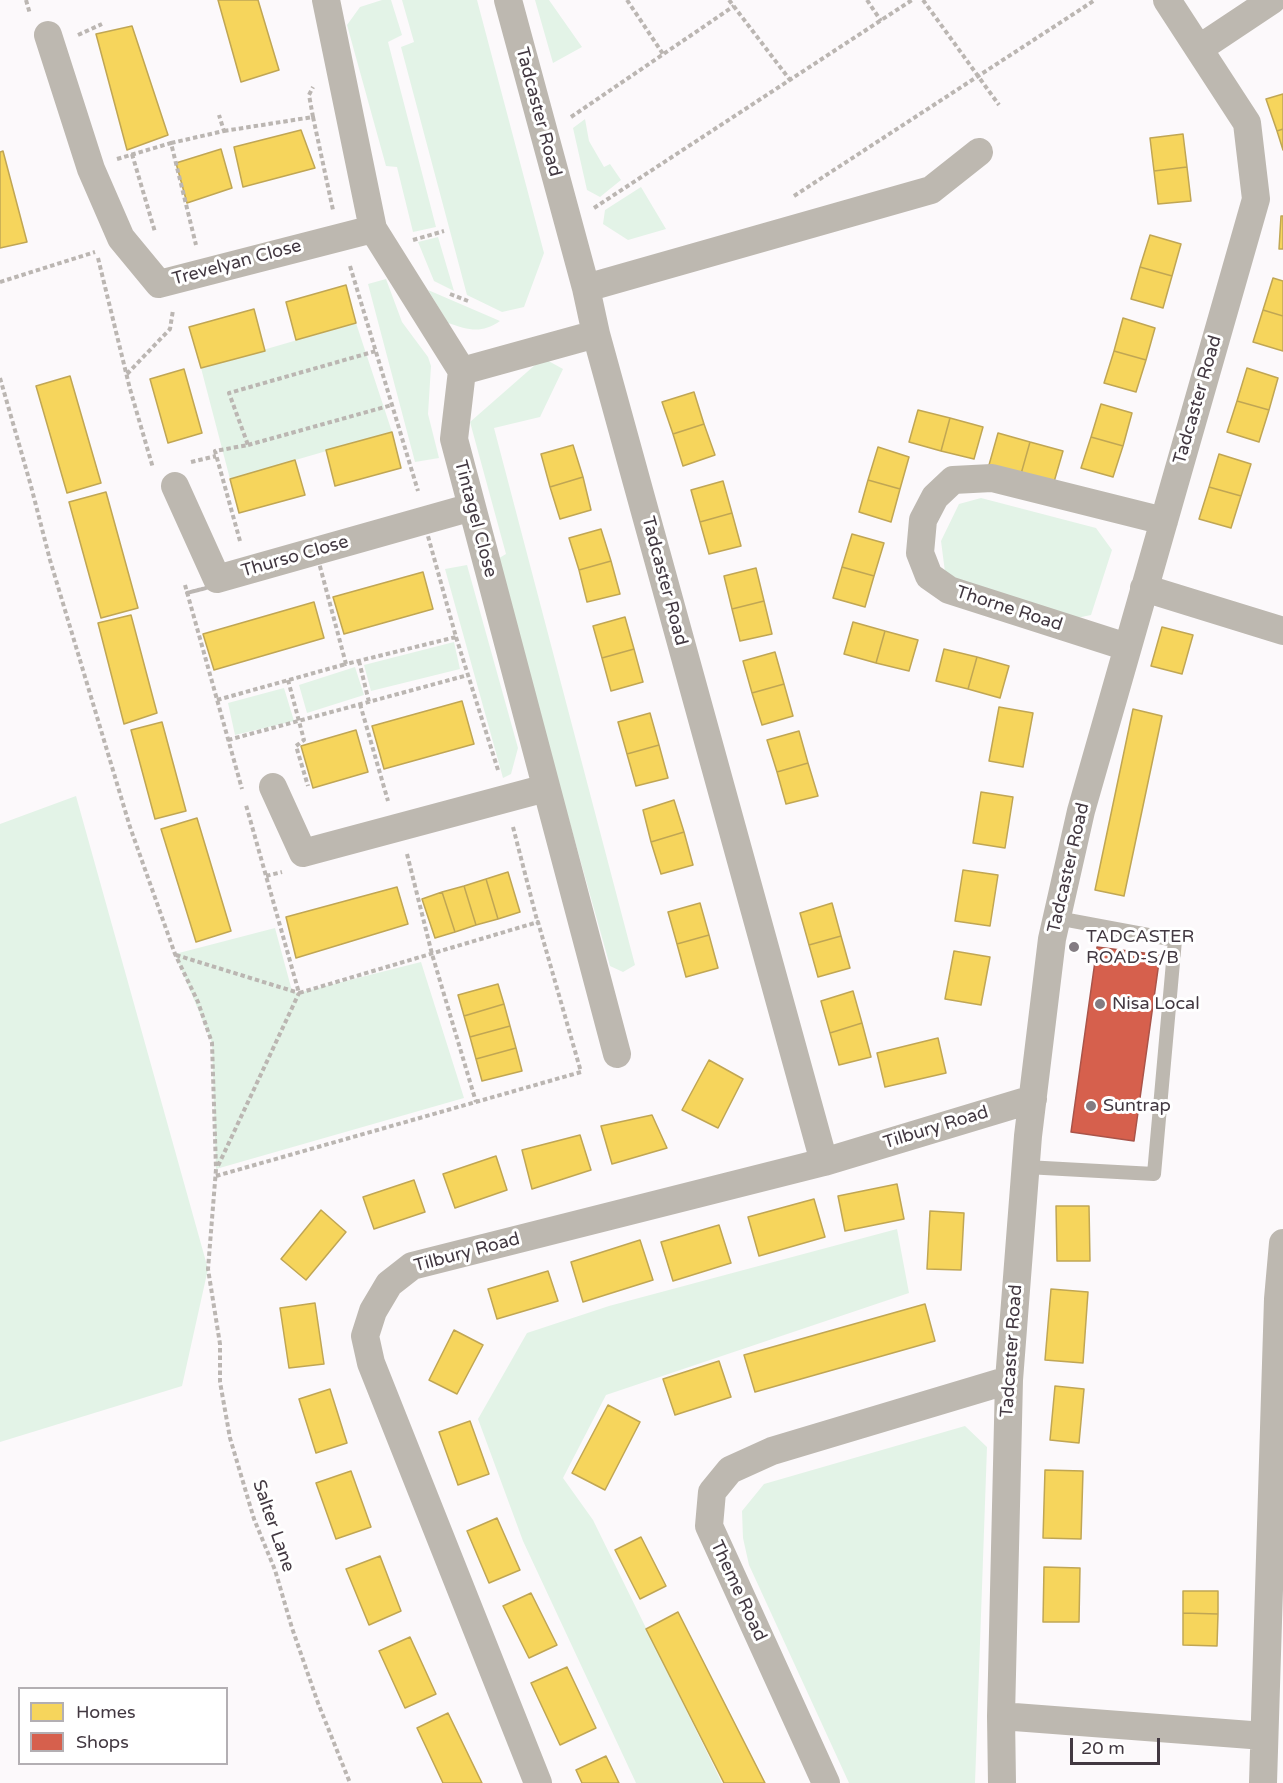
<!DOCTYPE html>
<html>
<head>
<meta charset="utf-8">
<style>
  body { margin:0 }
  #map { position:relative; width:1283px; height:1783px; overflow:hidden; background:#fcf9fb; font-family:"Varela Round",sans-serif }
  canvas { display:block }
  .legend { position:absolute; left:18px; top:1687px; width:210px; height:78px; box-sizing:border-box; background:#fff; border:2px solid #b3afb3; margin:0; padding:8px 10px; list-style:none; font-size:18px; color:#423841 }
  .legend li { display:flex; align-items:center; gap:12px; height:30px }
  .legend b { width:30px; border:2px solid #b3afb3 }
  .scale { position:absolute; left:1070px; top:1738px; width:90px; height:27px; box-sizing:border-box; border:3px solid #423841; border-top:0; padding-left:8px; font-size:18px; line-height:21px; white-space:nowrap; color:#423841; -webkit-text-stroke:4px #fff; paint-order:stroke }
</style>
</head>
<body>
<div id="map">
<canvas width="1283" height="1783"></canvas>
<ul class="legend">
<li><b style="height:16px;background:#f6d55c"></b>Homes</li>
<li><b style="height:16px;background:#d6604d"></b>Shops</li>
</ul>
<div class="scale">20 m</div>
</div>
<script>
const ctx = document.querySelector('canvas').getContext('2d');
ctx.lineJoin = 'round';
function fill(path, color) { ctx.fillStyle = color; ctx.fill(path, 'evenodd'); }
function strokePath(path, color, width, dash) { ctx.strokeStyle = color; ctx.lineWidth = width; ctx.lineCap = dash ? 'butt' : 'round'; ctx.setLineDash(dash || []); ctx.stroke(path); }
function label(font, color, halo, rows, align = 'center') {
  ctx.font = font + ' "Varela Round",sans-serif'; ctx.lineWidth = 6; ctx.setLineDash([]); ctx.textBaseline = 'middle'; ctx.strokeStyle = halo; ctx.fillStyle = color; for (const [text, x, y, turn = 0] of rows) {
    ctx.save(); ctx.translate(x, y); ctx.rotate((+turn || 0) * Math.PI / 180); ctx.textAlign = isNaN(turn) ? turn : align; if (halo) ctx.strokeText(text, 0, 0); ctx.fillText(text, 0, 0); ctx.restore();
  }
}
fill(new Path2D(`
  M382,0H391L402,35L388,42L436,227L413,232L397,167L386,166L347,25L360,7Z
  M402,0H477L544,253L524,307L502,312L467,295L401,47L414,42Z
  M535,0H549L582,47L553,63Z
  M585,119L589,141L604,167L610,164L621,180L600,197L587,190L573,128Z
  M641,187L666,229L628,240L603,224L605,210Z
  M438,237L454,291L434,281L418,242Z
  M386,279L402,322L428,357L431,366L428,414L439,458L415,462L368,284Z
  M428,290L500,321C481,334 469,330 448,323Z
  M356,323L392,432L230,479L201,368Z
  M543,358L563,369L540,417L494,428L635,965L623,972L610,966L496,560L506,554L470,422Z
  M981,498L1096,528L1112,550L1091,615L1067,620L961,585L945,572L941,541L959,504Z
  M467,565L518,748L511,774L503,778L445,569Z
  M454,642L460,669L371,691L364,665Z
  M355,667L364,695L307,713L299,685Z
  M284,688L294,721L235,735L228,703Z
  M76,796L208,1269L182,1386L0,1442V824Z
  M275,928L292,991L298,993L421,962L464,1098L216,1169L212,1043L175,954Z
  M897,1229L909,1293L606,1395L563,1478L593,1520L722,1783H636L523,1541L478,1419L527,1333L609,1306Z
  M965,1426L987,1447L975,1783H849L749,1565L743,1538L742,1511L764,1484Z`), '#e3f3e7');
const homes = new Path2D(`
  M218,0H258L279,70L241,82Z
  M132,26L168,135L127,150L96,34Z
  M1283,94V129L1277,131L1266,99Z
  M1283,129V150L1277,131Z
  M301,130L315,168L243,187L234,147Z
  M1183,134L1187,167L1154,171L1150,138Z
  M221,149L232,188L187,203L176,163Z
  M3,151L27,242L0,248V152Z
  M1187,167L1191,201L1158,204L1154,171Z
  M1281,216H1283V249H1279Z
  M1150,235L1181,244L1172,276L1140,267Z
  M1140,267L1172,276L1163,308L1131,299Z
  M1273,278L1283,281V316L1263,310Z
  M346,285L356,323L296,340L286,302Z
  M254,309L265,351L201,368L189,327Z
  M1263,310L1283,316V351L1253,342Z
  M1123,318L1155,328L1146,360L1114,351Z
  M1114,351L1146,360L1136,392L1104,383Z
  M1247,368L1278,378L1269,410L1237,401Z
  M184,369L202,433L168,443L150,379Z
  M70,376L101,483L67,493L36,386Z
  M694,392L704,424L673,434L662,402Z
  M1237,401L1269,410L1259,442L1227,432Z
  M1101,404L1132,413L1123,446L1091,437Z
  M918,410L950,418L941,451L909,442Z
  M950,418L983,427L974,459L941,451Z
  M704,424L715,455L683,466L673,434Z
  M392,432L401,468L335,486L326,450Z
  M998,433L1030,442L1021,474L989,465Z
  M1091,437L1123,446L1113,477L1081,468Z
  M1030,442L1063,451L1054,482L1021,474Z
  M573,445L583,477L550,487L541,454Z
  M878,447L909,457L900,489L868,480Z
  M1219,454L1251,464L1241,496L1209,487Z
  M295,460L305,495L239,513L230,479Z
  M583,477L591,510L560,519L550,487Z
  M868,480L900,489L891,522L859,512Z
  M723,481L732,513L700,522L691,490Z
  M1209,487L1241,496L1231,528L1199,519Z
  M106,492L138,608L101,618L69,502Z
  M732,513L741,546L709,554L700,522Z
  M601,529L611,561L579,570L569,538Z
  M852,534L884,543L874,576L842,567Z
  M611,561L620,594L587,602L579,570Z
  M842,567L874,576L865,607L833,598Z
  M756,568L764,601L732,609L724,576Z
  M423,572L433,609L344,634L333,597Z
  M764,601L772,634L740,641L732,609Z
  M314,602L324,638L214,670L203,634Z
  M131,615L157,713L124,724L98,623Z
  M625,617L634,649L602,658L593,626Z
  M853,622L885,631L876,663L844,654Z
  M1162,627L1193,635L1182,674L1151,666Z
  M885,631L918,640L909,671L876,663Z
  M634,649L643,682L611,691L602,658Z
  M944,649L977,657L968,689L936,681Z
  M775,652L784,684L752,693L743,661Z
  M977,657L1009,666L1000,698L968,689Z
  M784,684L793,716L762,725L752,693Z
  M462,701L474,744L384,769L372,726Z
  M999,707L1033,713L1023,767L989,761Z
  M1133,709L1162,716L1124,896L1095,890Z
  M650,713L659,745L627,754L618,722Z
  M162,722L186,811L155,819L131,730Z
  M356,730L368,772L313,788L301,746Z
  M799,731L808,763L777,772L767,740Z
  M659,745L668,778L636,786L627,754Z
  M808,763L818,796L786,804L777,772Z
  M981,792L1013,797L1005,848L973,843Z
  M674,800L684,832L651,842L643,810Z
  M197,818L231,931L196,942L161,829Z
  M684,832L693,865L661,874L651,842Z
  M963,870L998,875L990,926L955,921Z
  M508,872L520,912L498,919L486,879Z
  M486,879L498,919L476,925L464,886Z
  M464,886L476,925L455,932L442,892Z
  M397,887L408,924L296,958L286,917Z
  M442,892L455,932L435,938L422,899Z
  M700,903L709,935L677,944L668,912Z
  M832,903L841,936L809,945L800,913Z
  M709,935L718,968L686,977L677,944Z
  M841,936L850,968L818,977L809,945Z
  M954,951L990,957L981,1005L945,999Z
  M498,984L504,1004L464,1016L458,995Z
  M853,991L862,1023L830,1033L821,1001Z
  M504,1004L510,1026L470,1037L464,1016Z
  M862,1023L871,1057L839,1065L830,1033Z
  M510,1026L516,1048L476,1059L470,1037Z
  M938,1038L946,1073L885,1087L877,1053Z
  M516,1048L522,1071L482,1081L476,1059Z
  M709,1060L743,1079L718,1128L682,1110Z
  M652,1115L667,1148L612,1164L601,1126Z
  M580,1135L591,1170L532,1189L522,1150Z
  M496,1156L507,1190L455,1208L443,1174Z
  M414,1180L425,1212L374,1229L363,1197Z
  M897,1184L904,1219L845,1231L838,1196Z
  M814,1199L825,1237L759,1256L748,1217Z
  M1056,1206H1089L1090,1261H1057Z
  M321,1210L346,1232L306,1280L281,1259Z
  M930,1211L964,1213L961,1270L927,1269Z
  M719,1225L731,1263L673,1281L661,1242Z
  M640,1240L653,1280L583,1302L571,1262Z
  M548,1271L558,1301L497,1319L488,1289Z
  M1051,1289L1088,1292L1083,1363L1045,1360Z
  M315,1303L324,1364L289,1368L280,1308Z
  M925,1304L935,1341L755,1392L744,1355Z
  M454,1330L483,1345L457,1394L429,1380Z
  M719,1361L731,1397L675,1415L663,1379Z
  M1055,1386L1084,1389L1079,1443L1050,1440Z
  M330,1389L347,1443L316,1453L299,1399Z
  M608,1405L640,1422L605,1490L572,1473Z
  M470,1421L489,1474L458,1485L439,1432Z
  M1045,1470L1083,1471L1081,1539L1043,1538Z
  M351,1471L371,1527L336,1539L316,1483Z
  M497,1518L520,1570L489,1583L467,1531Z
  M641,1537L666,1586L640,1599L615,1550Z
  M380,1556L401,1611L369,1625L346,1569Z
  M1044,1567L1080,1568L1079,1622H1043Z
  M1183,1591H1218V1614L1183,1613Z
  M531,1593L557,1645L529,1658L503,1606Z
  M678,1612L765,1783H724L646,1629Z
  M1183,1613L1218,1614L1217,1646L1183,1645Z
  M410,1637L436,1694L405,1708L379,1651Z
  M567,1667L596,1728L560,1745L531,1683Z
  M448,1713L482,1783H443L417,1728Z
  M606,1756L619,1783H582L576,1770Z`);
fill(homes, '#f6d55c');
strokePath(homes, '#c0a654', 1.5);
const shops = new Path2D(`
  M1097,947L1160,955L1134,1141L1071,1132Z`);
fill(shops, '#d6604d');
strokePath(shops, '#aa5449', 1.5);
strokePath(new Path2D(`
  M26,0L30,14
  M627,0L663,54
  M729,0L790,80
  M867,0L881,21
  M923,0L999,105
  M78,35L102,24
  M313,117L333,210
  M571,117L734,6
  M224,131L313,117L309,95L313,87
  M171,143L224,131L219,115
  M132,154L155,232
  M117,159L171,143L196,245
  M794,196L1095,0
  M594,208L912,0
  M413,240L444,231
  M98,258L130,389L153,468
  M350,266L418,491
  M0,282L95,252
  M450,294L468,301
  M127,374L170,329L173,310
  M0,378L31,486L50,560L130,827L175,954L198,1002L212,1043L216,1169L208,1269L220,1344V1382L230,1438L254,1519L275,1570L292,1628L318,1703L350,1783
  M248,445L392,405
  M191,462L216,456
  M426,529L456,637L346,664L318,559L187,593Z
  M240,541L215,451L248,445L229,393L376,351
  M185,585L242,789
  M456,637L498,770
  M359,661L369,702
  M288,680L304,740L296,746L308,786
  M217,700L346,664
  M360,704L388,801
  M228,740L468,675
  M513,827L538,924
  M407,854L432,954L476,1102
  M266,876L282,872
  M176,955L299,993L218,1166
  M216,1176L581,1072L538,922L299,993L246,805`), '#bbb6b2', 4, [4.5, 3]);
strokePath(new Path2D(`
  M1026,1167L1154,1174L1175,940L1057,918`), '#bdb8b0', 14);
strokePath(new Path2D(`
  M326,0L373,229L462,371L454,439L617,1054
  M508,0L586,288L596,334L824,1162
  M48,35L91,169L121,238L159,284L373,229
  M1200,48L1272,0
  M586,288L931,190L979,152
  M462,371L596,334
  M175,486L217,579L472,507
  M1144,588L1283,631
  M1127,647L949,590L929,576L920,553L923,520L935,497L953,480L992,478L1164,521
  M273,787L303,853L546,788
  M1001,1716L1264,1736
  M538,1783L371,1363L365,1336L373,1311L389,1284L412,1266L824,1162L1033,1099
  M826,1783L709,1526L712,1492L730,1470L772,1451L1009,1380
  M1002,1783L1001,1716L1009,1380L1028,1136L1052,939L1081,811L1256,199L1247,123L1167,0
  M1263,1783L1278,1299L1283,1243`), '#bdb8b0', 28);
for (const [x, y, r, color] of [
  [1074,947,6,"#837c82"],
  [1100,1004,6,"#837c82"],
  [1091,1106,6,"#837c82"]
]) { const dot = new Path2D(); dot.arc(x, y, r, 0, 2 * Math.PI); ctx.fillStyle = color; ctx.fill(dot); strokePath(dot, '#fff', 2); }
label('18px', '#423841', '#fff', [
  ["Tadcaster Road",538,112,75],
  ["Trevelyan Close",237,263,-15],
  ["Tadcaster Road",1198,400,-74],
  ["Tintagel Close",475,519,75],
  ["Thurso Close",295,557,-16],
  ["Tadcaster Road",664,581,75],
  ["Thorne Road",1009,609,18],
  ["Tadcaster Road",1069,868,-77],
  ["Tilbury Road",936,1128,-17],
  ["Tilbury Road",467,1253,-15],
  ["Tadcaster Road",1012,1351,-86],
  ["Salter Lane",273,1526,71],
  ["Theme Road",738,1591,65]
]);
label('18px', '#423841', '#fff', [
  ["TADCASTER",1086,937],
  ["ROAD-S/B",1086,958],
  ["Nisa Local",1112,1004],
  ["Suntrap",1103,1106]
], 'left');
</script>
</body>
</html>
